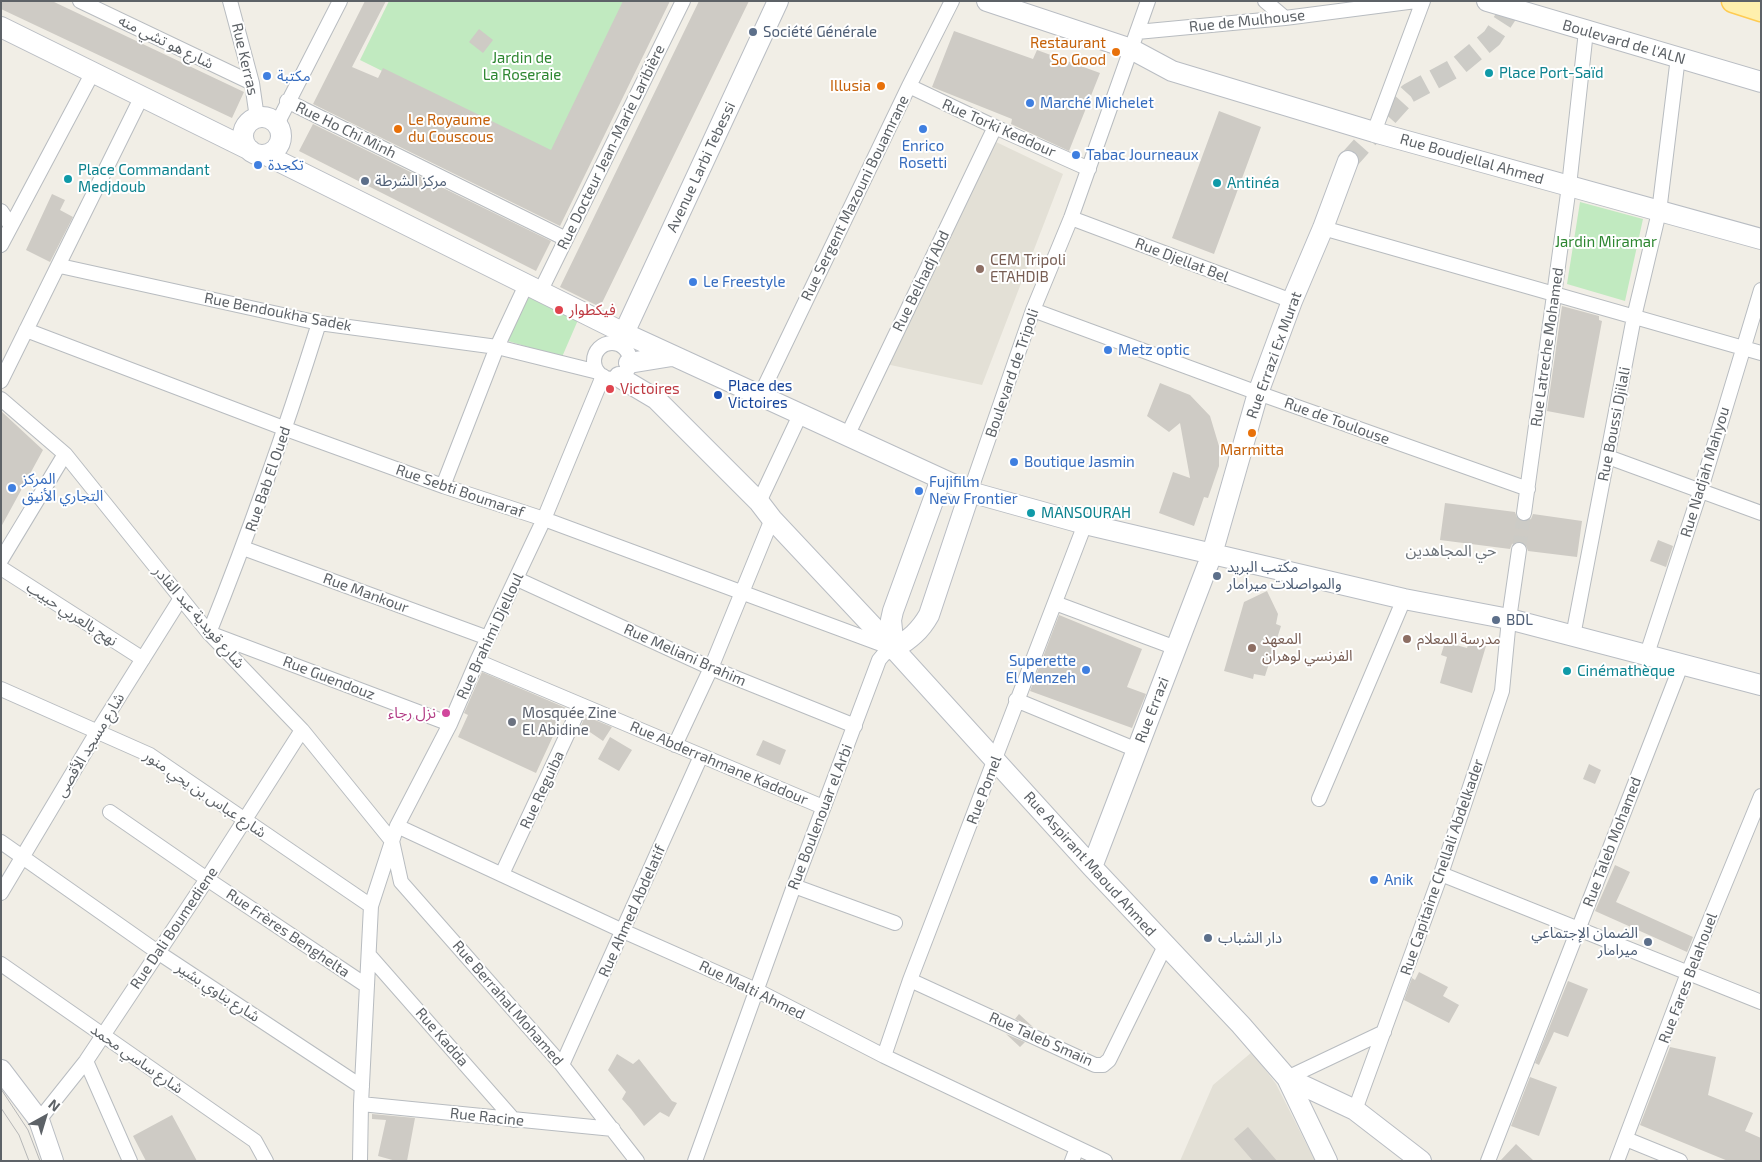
<!DOCTYPE html>
<html>
<head>
<meta charset="utf-8">
<style>
  body { margin:0 }
  #map { position:relative; width:1762px; height:1162px; overflow:hidden; background:#f1eee6; font-family:"Exo 2",sans-serif }
  canvas { display:block }
  .frame { position:absolute; inset:0; border:2px solid #5d6267; pointer-events:none }
  .north { position:absolute; left:20px; top:1092px; width:50px; height:50px; -webkit-text-stroke:4px #fff; paint-order:stroke; rotate:39deg; font-size:14px; font-weight:700; line-height:20px; text-align:center; color:#5d6267 }
  .north::after { content:''; display:block; margin:auto; width:18px; height:22px; background:#5d6267; clip-path:polygon(50% 0,100% 100%,50% 72%,0 100%) }
</style>
</head>
<body>
<div id="map">
<canvas width="1762" height="1162"></canvas>
<div class="frame"></div>
<div class="north">N</div>
</div>
<script>
const ctx = document.querySelector('canvas').getContext('2d');
ctx.lineJoin = 'round';
function fill(path, color) { ctx.fillStyle = color; ctx.fill(path, 'evenodd'); }
function strokePath(path, color, width, dash) { ctx.strokeStyle = color; ctx.lineWidth = width; ctx.lineCap = dash ? 'butt' : 'round'; ctx.setLineDash(dash || []); ctx.stroke(path); }
function label(font, color, halo, rows, align = 'center') {
  ctx.font = font + ' "Exo 2","Noto Sans Arabic",sans-serif'; ctx.lineWidth = 4; ctx.setLineDash([]); ctx.textBaseline = 'middle'; ctx.strokeStyle = halo; ctx.fillStyle = color; for (const [text, x, y, turn = 0] of rows) {
    ctx.save(); ctx.translate(x, y); ctx.rotate((+turn || 0) * Math.PI / 180); ctx.textAlign = isNaN(turn) ? turn : align; if (halo) ctx.strokeText(text, 0, 0); ctx.fillText(text, 0, 0); ctx.restore();
  }
}
fill(new Path2D(`
  M994,141L1063,174L982,385L886,364Z
  M1252,1052L1276,1084L1315,1161H1180L1213,1085Z`), '#e3e0d6');
fill(new Path2D(`
  M389,1H627L552,155L360,60Z
  M1580,202L1643,219L1625,301L1567,284Z
  M527,295L578,320L562,357L508,341Z`), '#c1eac0');
fill(new Path2D(`
  M1,1H52L244,92L232,118L1,9Z
  M365,1H386L352,67L378,78L383,68L551,150L623,1H670L560,226L313,104Z
  M699,1H749L600,307L560,287Z
  M479,29L493,40L483,53L469,42Z
  M954,31L1033,59L1037,50L1100,73L1069,151L1011,124L1012,119L932,87Z
  M1219,111L1261,127L1214,254L1172,238Z
  M313,124L551,241L536,271L299,151Z
  M52,194L65,200L60,210L73,217L50,262L26,250Z
  M1562,306L1599,316V320L1602,321L1584,418L1547,411Z
  M1160,383L1190,395L1210,416L1219,446V466L1208,498L1204,497L1194,526L1159,513L1173,472L1190,478L1180,423L1169,432L1147,416Z
  M1,411L43,450L1,527Z
  M1445,503L1515,512L1518,520L1523,522L1531,519L1533,514L1582,521L1577,557L1528,551L1525,543L1520,541L1512,544L1510,549L1440,540Z
  M1658,540L1673,546L1666,567L1650,561Z
  M1267,591L1278,614L1276,624L1281,626L1265,676L1254,674L1253,679L1224,671L1244,602Z
  M1059,615L1142,649L1127,687L1146,694L1132,728L1030,691Z
  M1445,642L1467,648L1469,642L1486,646L1472,693L1440,683L1447,657L1441,655Z
  M482,672L566,708L536,773L458,737L468,715L464,713Z
  M585,716L612,727L603,741L581,726Z
  M610,737L632,750L619,771L598,759Z
  M763,740L786,750L780,765L756,755Z
  M1589,764L1601,770L1595,784L1583,779Z
  M1615,865L1630,872L1616,902L1693,937L1687,952L1595,911Z
  M1419,972L1448,987L1443,996L1459,1005L1449,1023L1404,1000L1412,978L1415,980Z
  M1568,981L1588,989L1568,1037L1554,1032L1539,1065L1535,1063Z
  M1019,1014L1033,1027L1015,1019Z
  M1006,1034L1025,1042L1020,1047Z
  M1670,1047L1716,1057L1708,1095L1753,1113L1745,1131L1761,1138V1161H1728L1640,1125Z
  M617,1054L633,1064L639,1059L672,1101L677,1103L669,1117L660,1112L644,1126L631,1109L622,1099L626,1092L608,1070Z
  M1530,1077L1557,1087L1539,1136L1511,1126Z
  M372,1114L415,1118L407,1161H396L378,1156L386,1120L372,1119Z
  M172,1115L197,1161H146L133,1136Z
  M1248,1127L1277,1161H1253L1234,1139Z
  M1516,1144L1534,1161H1500Z`), '#cecbc5');
strokePath(new Path2D(`
  M1519,550L1524,513`), '#cccbc6', 14, [14, 7]);
strokePath(new Path2D(`
  M1348,161L1409,93L1457,67L1492,38L1516,1`), '#cccbc6', 20, [20, 10]);
const street = new Path2D(`
  M80,1L252,83
  M230,1L252,83L257,118
  M1265,1L1285,18
  M1137,32L1285,18L1416,1
  M909,86L995,127L1089,169
  M287,101L566,239
  M277,124L340,1
  M1374,132L1423,1
  M1,211L11,226
  M1071,218L1292,301
  M1323,228L1761,353
  M1,245L93,72
  M60,266L319,323L497,347L598,372
  M540,292L683,1
  M1033,310L1258,393L1528,489
  M319,323C286,428 250,531 209,633L450,724
  M26,330L286,429L443,486L544,519L889,647
  M594 361a18 18 0 1 1 36 0a18 18 0 1 1-36 0Z
  M1,381L142,96
  M760,396L909,86L952,1
  M1,399L65,454L209,633L302,730L392,841L401,882L562,1065L637,1161
  M847,436L995,127
  M1608,457L1761,513
  M443,486L497,347L526,285
  M970,492L1033,310L1071,218L1148,1
  M759,502L800,415
  M1524,513L1569,186L1586,31
  M243,548L488,638
  M1,560L65,454
  M1,568L143,659
  M517,579L711,668L855,726
  M1055,603L1176,648
  M1573,636L1634,317L1659,212L1678,57
  M1647,654L1700,492L1761,290
  M477,661L823,807
  M1,689L150,755L371,906
  M1016,700L1137,750
  M675,745L711,668L772,519
  M1319,799L1404,599
  M110,812L207,879L367,986
  M397,826L623,931L756,990L884,1056L1105,1161
  M1,842L159,953L362,1087
  M502,874L581,705
  M1441,874L1761,1002
  M794,886L895,923
  M1,893L97,732L181,598
  M369,955L514,1120
  M1,964L255,1141L266,1161
  M910,980L1095,1065H1103L1109,1060L1165,946
  M884,1056L910,980L1085,524
  M86,1061L130,1161
  M562,1065L701,756
  M1287,1078L1384,1032
  M361,1104L613,1129
  M1355,1110L1441,874L1502,691L1509,619L1519,550
  M39,1120L86,1061L207,879L302,730
  M1626,1139L1680,1161
  M360,1161L361,1104L371,906L397,826L450,724L477,661L544,519L603,376
  M695,1161L794,886L879,660L884,654L894,649
  M1072,1161L1077,1148
  M1488,1161L1682,663
  M1617,1161L1688,973L1761,796`);
const secondary = new Path2D(`
  M987,1L1131,49L1172,71L1374,132L1761,239
  M1487,1L1761,82
  M1,27L250,150
  M243 136a19 19 0 1 1 38 0a19 19 0 1 1-38 0Z
  M266,155L624,333L970,492L1085,524L1404,599L1509,619L1761,685
  M624,333L778,1
  M629,363L672,356
  M619,377L656,399L759,502L772,519L894,649L1092,867L1241,1025L1287,1078L1327,1161
  M894,649C910,639 920,631 929,615L970,492
  M894,649L891,620L893,611L941,479
  M1092,867L1212,554L1258,393L1292,301L1323,228L1348,161
  M1,1070L39,1120L53,1161
  M1287,1078L1355,1110L1421,1161`);
const primary = new Path2D(`
  M1733,1L1761,10`);
strokePath(street, '#b8bcc0', 16);
strokePath(secondary, '#b9bdc3', 22);
strokePath(primary, '#fecb52', 25);
strokePath(street, '#fff', 14);
strokePath(secondary, '#fff', 20);
strokePath(primary, '#fff0ad', 22);
strokePath(new Path2D(`
  M1,1089L28,1130L40,1161
  M1,1108L19,1135L29,1161`), '#b5b6b7', 1);
for (const [x, y, r, color] of [
  [753,32,5,"#5c6f8a"],
  [1116,52,5,"#e8710a"],
  [1489,73,5,"#0f9aa8"],
  [267,76,5,"#3f7fe0"],
  [881,86,5,"#e8710a"],
  [1030,103,5,"#3f7fe0"],
  [398,129,5,"#e8710a"],
  [923,129,5,"#3f7fe0"],
  [1076,155,5,"#3f7fe0"],
  [258,165,5,"#3f7fe0"],
  [68,179,5,"#0f9aa8"],
  [365,181,5,"#5c6f8a"],
  [1217,183,5,"#0f9aa8"],
  [980,269,5,"#8d6e63"],
  [693,282,5,"#3f7fe0"],
  [559,310,5,"#e0444e"],
  [1108,350,5,"#3f7fe0"],
  [610,389,5,"#e0444e"],
  [718,395,5,"#1a4fb4"],
  [1252,433,5,"#e8710a"],
  [1014,462,5,"#3f7fe0"],
  [12,488,5,"#3f7fe0"],
  [919,491,5,"#3f7fe0"],
  [1031,513,5,"#0f9aa8"],
  [1217,576,5,"#5c6f8a"],
  [1496,620,5,"#5c6f8a"],
  [1407,639,5,"#8d6e63"],
  [1252,648,5,"#8d6e63"],
  [1086,670,5,"#3f7fe0"],
  [1567,671,5,"#0f9aa8"],
  [446,713,5,"#d1479c"],
  [512,722,5,"#6b7280"],
  [1374,880,5,"#3f7fe0"],
  [1208,938,5,"#5c6f8a"],
  [1648,942,5,"#5c6f8a"]
]) { const dot = new Path2D(); dot.arc(x, y, r, 0, 2 * Math.PI); ctx.fillStyle = color; ctx.fill(dot); strokePath(dot, '#fff', 2); }
label('15px', '#5d6267', '#fff', [
  ["Rue de Mulhouse",1247,21,-6],
  ["شارع هو تشي منه",166,42,26],
  ["Boulevard de l'ALN",1624,42,16],
  ["Rue Kerras",245,59,77],
  ["Rue Torki Keddour",999,128,24],
  ["Rue Ho Chi Minh",346,130,26],
  ["Rue Docteur Jean-Marie Laribière",611,147,-64],
  ["Rue Boudjellal Ahmed",1472,159,16],
  ["Avenue Larbi Tebessi",701,167,-65],
  ["Rue Sergent Mazouni Bouamrane",855,198,-64],
  ["Rue Djellat Bel",1182,260,21],
  ["Rue Belhadj Abd",921,281,-64],
  ["Rue Bendoukha Sadek",278,312,11],
  ["Rue Latreche Mohamed",1547,347,-82],
  ["Rue Errazi Ex Murat",1274,355,-70],
  ["Boulevard de Tripoli",1012,373,-71],
  ["Rue de Toulouse",1337,421,20],
  ["Rue Boussi Djilali",1614,424,-79],
  ["Rue Nadjah Mahyou",1705,472,-73],
  ["Rue Bab El Oued",268,479,-71],
  ["Rue Sebti Boumaraf",460,491,19],
  ["Rue Mankour",366,593,20],
  ["نهج بالعربي حبيب",72,614,33],
  ["شارع قويدية عبد القادر",199,617,49],
  ["Rue Brahimi Djelloul",490,636,-65],
  ["Rue Meliani Brahim",685,655,24],
  ["Rue Guendouz",329,678,21],
  ["Rue Errazi",1152,710,-69],
  ["شارع مسجد الأقصى",90,745,-59],
  ["Rue Abderrahmane Kaddour",719,763,23],
  ["Rue Reguiba",542,790,-65],
  ["Rue Pomel",984,790,-69],
  ["شارع عباس بن يحي منور",205,794,34],
  ["Rue Boulenouar el Arbi",820,817,-69],
  ["Rue Taleb Mohamed",1612,842,-69],
  ["Rue Aspirant Maoud Ahmed",1090,864,48],
  ["Rue Capitaine Chellali Abdelkader",1442,867,-71],
  ["Rue Ahmed Abdelatif",632,911,-66],
  ["Rue Dali Boumediene",174,928,-56],
  ["Rue Frères Benghelta",288,933,34],
  ["Rue Fares Belahouel",1688,978,-69],
  ["Rue Malti Ahmed",752,990,26],
  ["شارع بناوي بشير",218,992,33],
  ["Rue Berrahal Mohamed",508,1003,49],
  ["Rue Kadda",442,1037,49],
  ["Rue Taleb Smain",1041,1039,24],
  ["شارع ساسي محمد",137,1059,35],
  ["Rue Racine",487,1117,6]
]);
label('15px', '#4e5e75', '#fff', [
  ["Société Générale",763,32],
  ["مركز الشرطة",375,181],
  ["مكتب البريد",1227,567],
  ["والمواصلات ميرامار",1227,584],
  ["BDL",1506,620],
  ["الضمان الإجتماعي",1638,933,"right"],
  ["ميرامار",1638,950,"right"],
  ["دار الشباب",1218,938]
], 'left');
label('15px', '#c56008', '#fff', [
  ["Restaurant",1106,43],
  ["So Good",1106,60],
  ["Illusia",871,86],
  ["Le Royaume",408,120,"left"],
  ["du Couscous",408,137,"left"],
  ["Marmitta",1252,450,"center"]
], 'right');
label('15px', '#2d8630', '#fff', [
  ["Jardin de",522,58],
  ["La Roseraie",522,75],
  ["Jardin Miramar",1606,242]
]);
label('15px', '#0d838f', '#fff', [
  ["Place Port-Saïd",1499,73],
  ["Place Commandant",78,170],
  ["Medjdoub",78,187],
  ["Antinéa",1227,183],
  ["MANSOURAH",1041,513],
  ["Cinémathèque",1577,671]
], 'left');
label('15px', '#366cbe', '#fff', [
  ["مكتبة",277,76],
  ["Marché Michelet",1040,103],
  ["Enrico",923,146,"center"],
  ["Rosetti",923,163,"center"],
  ["Tabac Journeaux",1086,155],
  ["تكجدة",268,165],
  ["Le Freestyle",703,282],
  ["Metz optic",1118,350],
  ["Boutique Jasmin",1024,462],
  ["المركز",22,479],
  ["التجاري الأنيق",22,496],
  ["Fujifilm",929,482],
  ["New Frontier",929,499],
  ["Superette",1076,661,"right"],
  ["El Menzeh",1076,678,"right"],
  ["Anik",1384,880]
], 'left');
label('15px', '#785e54', '#fff', [
  ["CEM Tripoli",990,260],
  ["ETAHDIB",990,277],
  ["المعهد",1262,639],
  ["الفرنسي لوهران",1262,656],
  ["مدرسة المعلام",1417,639]
], 'left');
label('15px', '#be3a42', '#fff', [
  ["فيكطوار",569,310],
  ["Victoires",620,389]
], 'left');
label('15px', '#164399', '#fff', [
  ["Place des",728,386],
  ["Victoires",728,403]
], 'left');
label('15px', '#b23c85', '#fff', [
  ["نزل رجاء",436,713]
], 'right');
label('15px', '#5b616d', '#fff', [
  ["Mosquée Zine",522,713],
  ["El Abidine",522,730]
], 'left');
label('16px', '#6e747a', '#fff', [
  ["حي المجاهدين",1451,551]
]);
</script>
</body>
</html>
